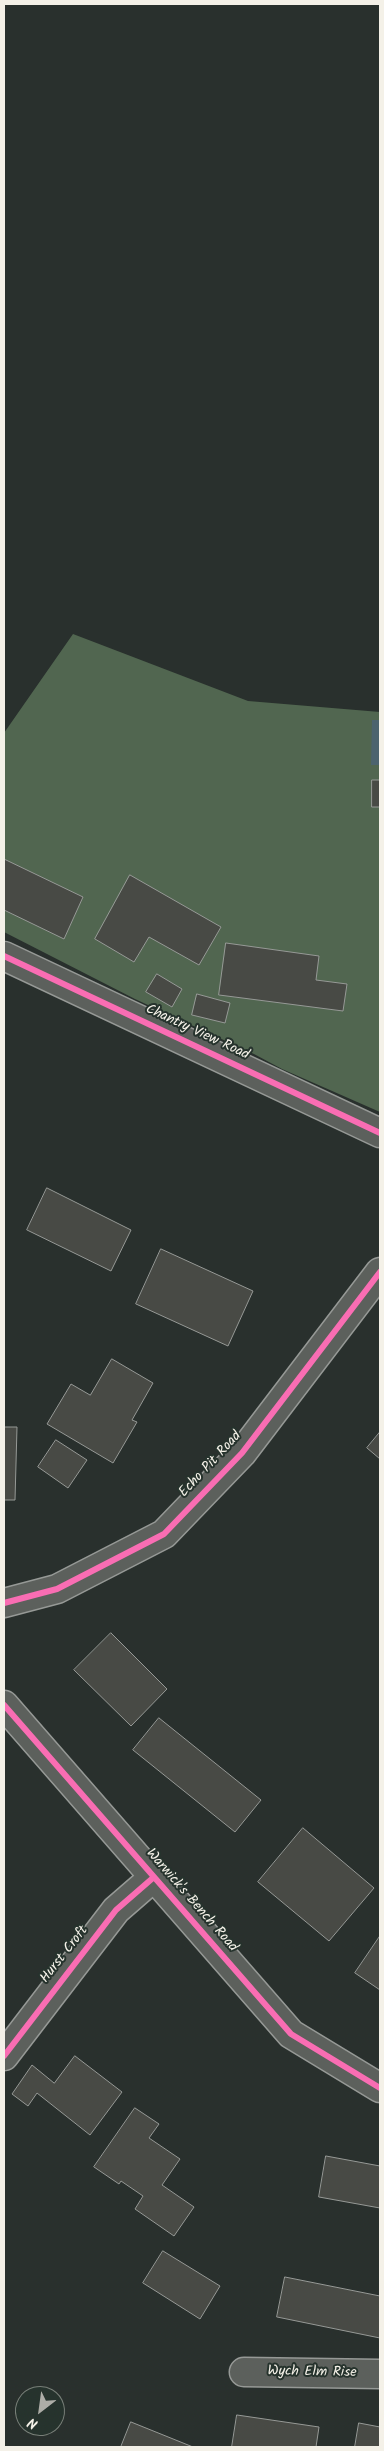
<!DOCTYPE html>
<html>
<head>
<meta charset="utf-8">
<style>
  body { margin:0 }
  #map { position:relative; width:384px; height:2451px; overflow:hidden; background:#29302d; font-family:Kalam,sans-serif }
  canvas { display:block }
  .frame { position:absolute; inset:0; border:5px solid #f4f1e8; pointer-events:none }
  .north { position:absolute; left:15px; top:2386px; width:50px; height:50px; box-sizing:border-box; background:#26332d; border:1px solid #787f78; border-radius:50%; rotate:210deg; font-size:14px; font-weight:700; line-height:20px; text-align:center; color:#f4f1e8 }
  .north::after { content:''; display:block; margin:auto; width:18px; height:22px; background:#adada7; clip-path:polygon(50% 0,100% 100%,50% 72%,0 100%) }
</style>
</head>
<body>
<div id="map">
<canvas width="384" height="2451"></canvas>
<div class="frame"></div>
<div class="north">N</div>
</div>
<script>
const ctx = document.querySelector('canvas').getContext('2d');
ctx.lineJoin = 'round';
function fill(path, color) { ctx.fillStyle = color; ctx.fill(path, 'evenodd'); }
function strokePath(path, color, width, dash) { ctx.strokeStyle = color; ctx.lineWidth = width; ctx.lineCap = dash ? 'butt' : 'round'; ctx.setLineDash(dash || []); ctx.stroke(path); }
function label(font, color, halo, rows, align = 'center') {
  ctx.font = font + ' Kalam,sans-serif'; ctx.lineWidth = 4; ctx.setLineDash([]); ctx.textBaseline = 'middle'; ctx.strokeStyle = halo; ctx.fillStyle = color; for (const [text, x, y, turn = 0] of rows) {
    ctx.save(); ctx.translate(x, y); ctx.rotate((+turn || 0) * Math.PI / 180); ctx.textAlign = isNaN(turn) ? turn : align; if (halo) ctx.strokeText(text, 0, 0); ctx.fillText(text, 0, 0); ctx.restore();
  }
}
fill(new Path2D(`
  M73,634L248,701L380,712V1112L282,1069L254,1054L135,999L4,932V733Z`), '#516650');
fill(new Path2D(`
  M372,720H380V765H371Z`), '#4c636e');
const building = new Path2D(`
  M372,780H380V807H372Z
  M4,859L83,897L64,939L4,910Z
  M130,875L221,927L199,965L149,937L134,962L95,939Z
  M226,943L319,956L316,980L347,984L343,1011L219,995Z
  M157,974L182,989L172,1007L146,992Z
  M197,994L230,1003L225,1023L192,1015Z
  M47,1188L131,1230L111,1271L27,1230Z
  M161,1249L253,1291L228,1346L136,1304Z
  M112,1359L153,1383L132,1420L137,1422L113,1463L47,1424L71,1384L90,1395Z
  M4,1427H17L15,1500H4Z
  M380,1432V1459L367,1448Z
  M56,1440L87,1460L68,1488L38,1467Z
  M111,1633L167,1689L131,1726L74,1670Z
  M159,1718L261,1800L235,1832L133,1750Z
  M303,1828L374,1888L329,1941L258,1882Z
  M380,1936V1990L355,1973Z
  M75,2056L122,2092L90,2135L37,2093L28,2106L12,2094L32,2065L54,2083Z
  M135,2108L159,2124L149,2138L180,2159L162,2185L194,2207L174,2236L135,2209L143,2196L121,2181L119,2184L94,2167Z
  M326,2156L380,2166V2208L319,2197Z
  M163,2251L220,2286L200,2319L143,2283Z
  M285,2277L380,2296V2338L277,2317Z
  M237,2415L319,2427L316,2447H232Z
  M131,2422L193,2447H121Z
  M359,2423L380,2427V2447H355Z`);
fill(building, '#484a45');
strokePath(building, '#969996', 1);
const street = new Path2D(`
  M4,956L380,1133
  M4,1603L57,1589L164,1534L242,1453L380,1272
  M4,1705L291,2034L380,2088
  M4,2056L116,1910L154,1877
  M244,2372L380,2374`);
strokePath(street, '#969996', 31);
strokePath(street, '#5c605c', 28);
strokePath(new Path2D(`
  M4,956L380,1133
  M4,1603L57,1589L164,1534L242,1453L380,1272
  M4,1705L291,2034L380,2088
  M4,2056L116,1910L154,1877`), '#f96db3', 6);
label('14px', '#f4f1e8', '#26332d', [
  ["Chantry View Road",197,1033,25],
  ["Echo Pit Road",211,1465,-47],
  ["Warwick's Bench Road",191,1901,49],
  ["Hurst Croft",65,1955,-52],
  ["Wych Elm Rise",312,2373,1]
]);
</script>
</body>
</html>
